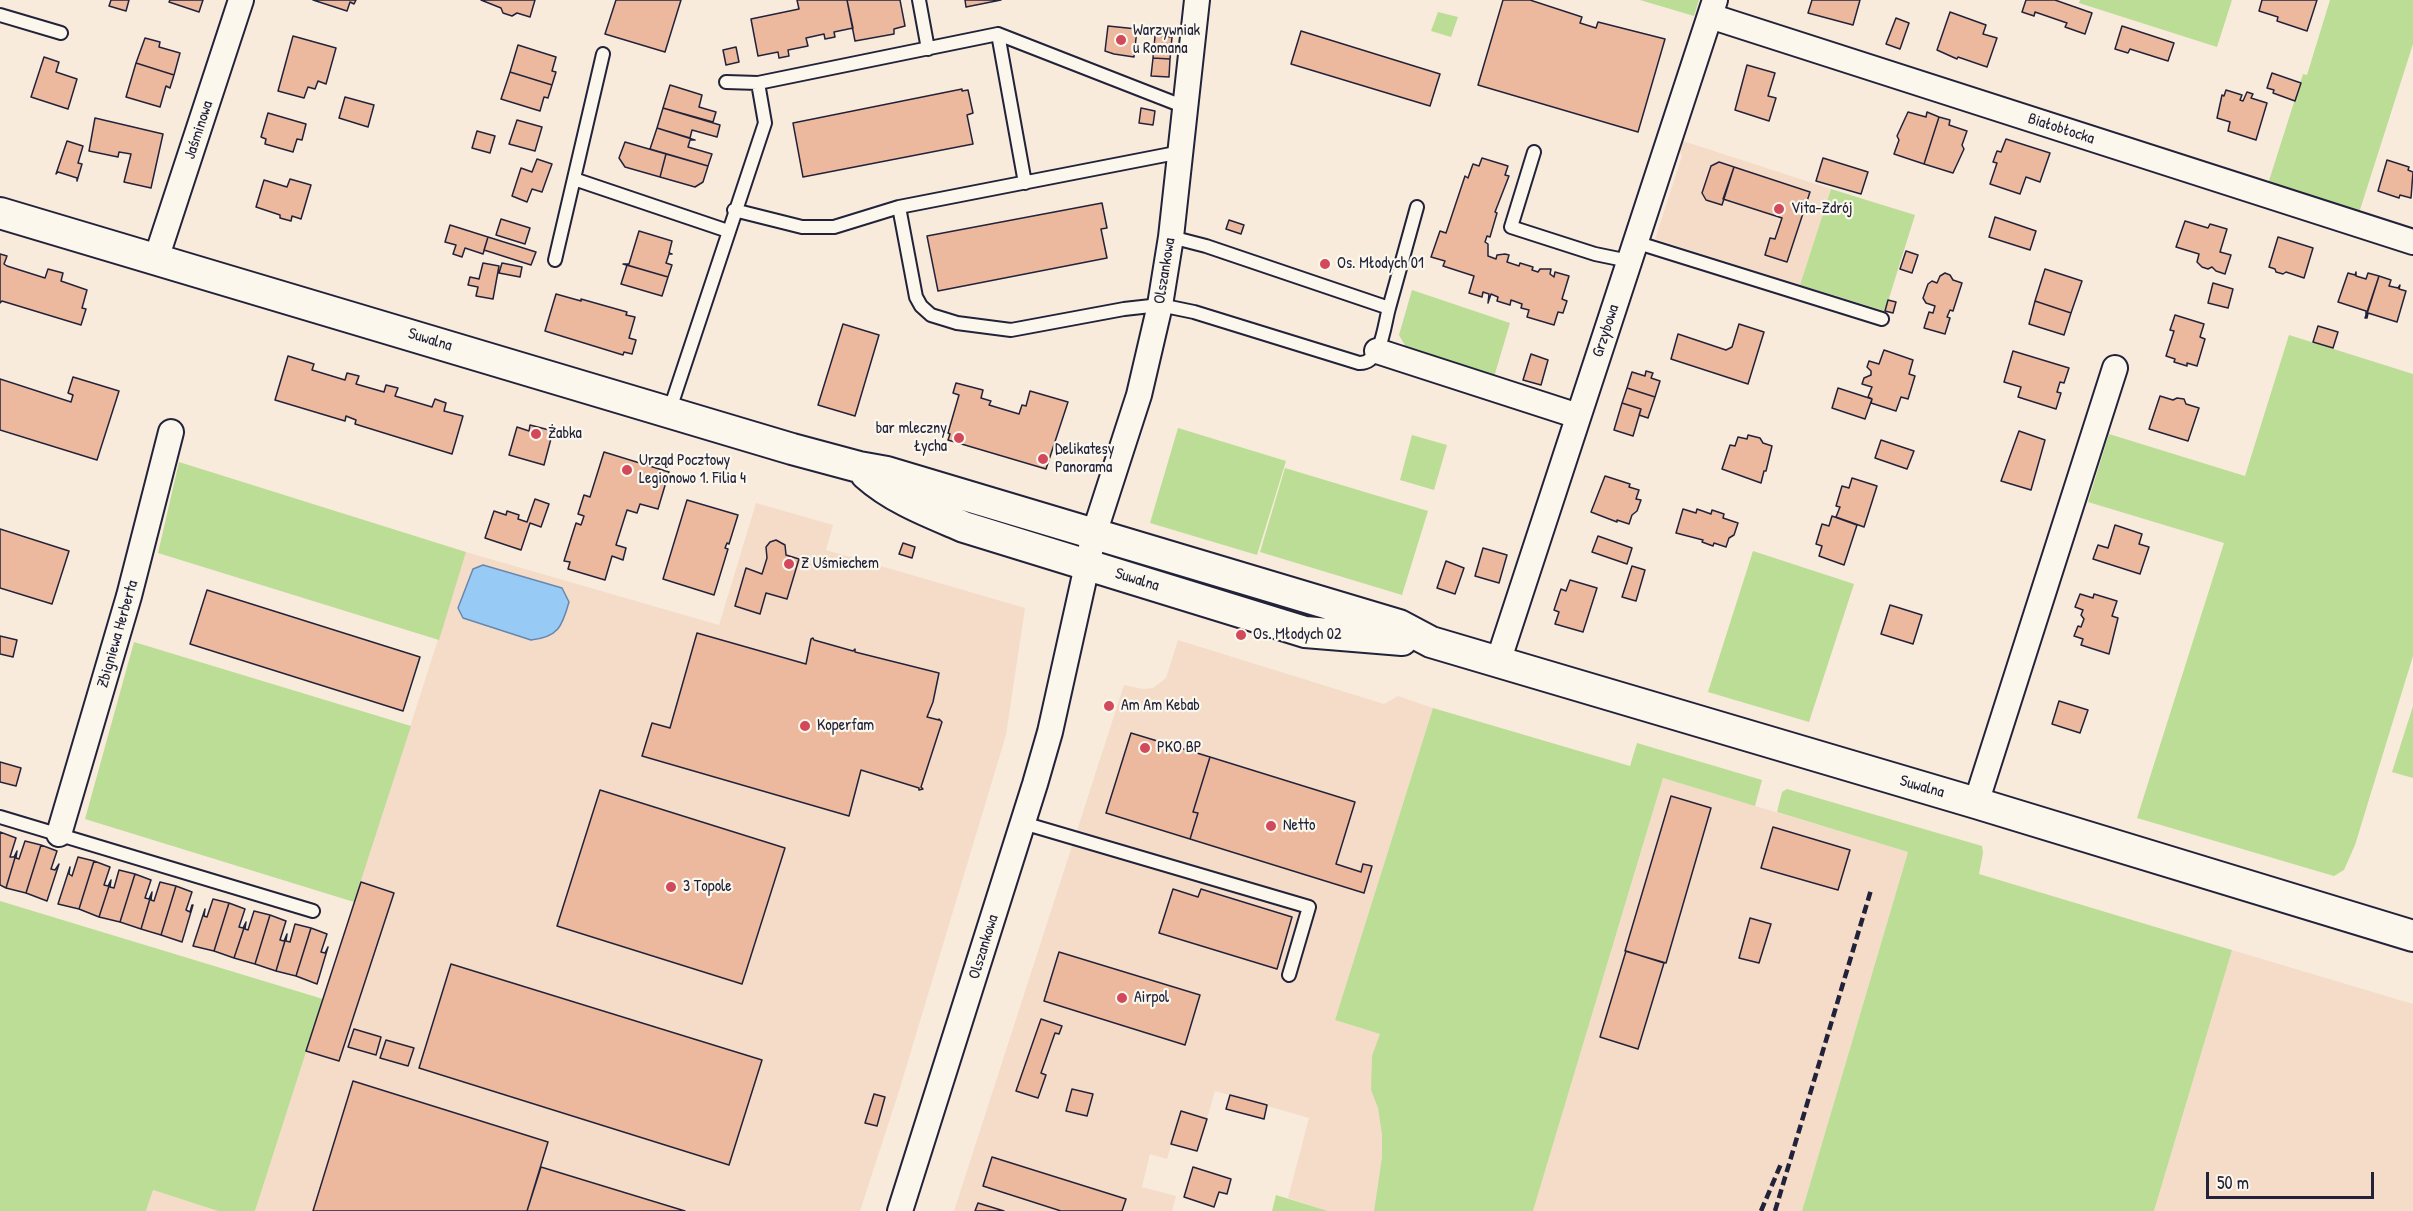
<!DOCTYPE html>
<html>
<head>
<meta charset="utf-8">
<style>
  body { margin:0 }
  #map { position:relative; width:2413px; height:1211px; overflow:hidden; background:#f8ebdc; font-family:"Patrick Hand",sans-serif }
  canvas { display:block }
  .scale { position:absolute; left:2206px; top:1172px; width:168px; height:27px; box-sizing:border-box; border:3px solid #22223b; border-top:0; padding-left:8px; font-size:18px; line-height:21px; white-space:nowrap; color:#22223b; -webkit-text-stroke:4px #fbf7ec; paint-order:stroke }
</style>
</head>
<body>
<div id="map">
<canvas width="2413" height="1211"></canvas>
<div class="scale">50 m</div>
</div>
<script>
const ctx = document.querySelector('canvas').getContext('2d');
ctx.lineJoin = 'round';
function fill(path, color) { ctx.fillStyle = color; ctx.fill(path, 'evenodd'); }
function strokePath(path, color, width, dash) { ctx.strokeStyle = color; ctx.lineWidth = width; ctx.lineCap = dash ? 'butt' : 'round'; ctx.setLineDash(dash || []); ctx.stroke(path); }
function label(font, color, halo, rows, align = 'center') {
  ctx.font = font + ' "Patrick Hand",sans-serif'; ctx.lineWidth = 4.5; ctx.setLineDash([]); ctx.textBaseline = 'middle'; ctx.strokeStyle = halo; ctx.fillStyle = color; for (const [text, x, y, turn = 0] of rows) {
    ctx.save(); ctx.translate(x, y); ctx.rotate((+turn || 0) * Math.PI / 180); ctx.textAlign = isNaN(turn) ? turn : align; if (halo) ctx.strokeText(text, 0, 0); ctx.fillText(text, 0, 0); ctx.restore();
  }
}
fill(new Path2D(`
  M1680,140L1831,189L1800,285L1655,239L1682,156L1678,147Z
  M756,503L833,525L826,550L1025,608L1006,735L899,1091L860,1211H255L466,552L719,625Z
  M1178,640L1384,704L1398,696L1433,708L1335,1020L1380,1034L1371,1090L1378,1108L1382,1135V1157L1374,1211H1328L1288,1198L1309,1118L1215,1091L1207,1119L1181,1112L1167,1159L1150,1154L1142,1187L1176,1196L1172,1211H954L1124,685L1143,689L1153,688L1166,678Z
  M1663,778L1908,852L1802,1211H1533Z
  M2232,950L2413,1004V1211H2154Z
  M153,1190L218,1211H146Z`), '#f4dcc9');
fill(new Path2D(`
  M1640,0H1699L1694,16Z
  M2080,0H2232L2217,47L2079,3Z
  M2330,0H2413V44L2358,216L2267,187L2303,74L2307,75Z
  M1438,12L1458,17L1451,37L1431,31Z
  M1831,189L1915,215L1885,311L1800,285Z
  M1412,290L1510,323L1494,377L1407,349L1399,335Z
  M2289,335L2413,374V656L2355,845L2344,870L2334,876L2137,818L2224,543L2088,502L2109,434L2245,476Z
  M1178,428L1286,461L1257,555L1150,523Z
  M1412,435L1447,445L1434,490L1400,480Z
  M179,462L466,552L439,640L158,553Z
  M1285,468L1428,511L1402,595L1260,552Z
  M1753,551L1854,584L1809,722L1708,692Z
  M134,642L411,726L354,902L85,819Z
  M2413,706V778L2392,772Z
  M1433,708L1630,766L1637,743L1762,780L1755,806L1663,778L1533,1211H1374L1382,1157V1135L1378,1108L1371,1090L1372,1056L1380,1034L1335,1020Z
  M1787,789L1982,846L1983,853L1979,874L2232,950L2154,1211H1802L1908,852L1777,812L1782,792Z
  M0,901L323,999L255,1211H218L153,1190L146,1211H0Z
  M1276,1195L1328,1211H1272Z`), '#bbdd96');
const water = new Path2D(`
  M483,565L562,588L569,602C562,627 558,637 531,640L463,618L458,608L473,569Z`);
fill(water, '#97cbf5');
strokePath(water, '#6887ab', 1.5);
const building = new Path2D(`
  M111,0H129L126,11L109,6Z
  M170,0H203L199,12L169,2Z
  M313,0H356L354,4L350,2L347,11Z
  M481,0H535L530,17L517,13L512,16L503,13L501,8Z
  M616,0H681L665,52L605,34Z
  M797,0H847L853,28L834,32L835,37L825,39L824,34L806,38L808,46L788,50L789,56L779,58L778,52L758,56L751,19L799,9Z
  M847,0H900L905,26L894,29V34L855,41Z
  M965,0H1001L966,7Z
  M1503,0H1530L1582,17L1580,23L1596,28L1598,22L1665,39L1638,132L1478,85Z
  M1812,0H1860L1853,25L1808,13Z
  M2026,0H2055L2092,13L2085,34L2065,27L2067,23L2035,12L2034,16L2022,12Z
  M2262,0H2317L2307,31L2277,21L2278,17L2259,11Z
  M1950,12L1986,25L1983,34L1997,38L1987,67L1958,57L1957,59L1937,50Z
  M1896,18L1909,23L1900,49L1886,44Z
  M1108,26L1137,29L1134,57L1114,54L1105,51Z
  M2122,26L2174,43L2168,61L2130,49L2128,53L2115,49Z
  M1301,31L1440,74L1430,106L1291,64Z
  M293,36L336,48L326,84L318,81L315,89L308,87L304,98L278,91Z
  M1155,36L1172,37L1170,59L1153,58Z
  M145,38L160,42L159,47L180,53L174,75L136,63Z
  M518,45L556,57L552,71L556,72L552,85L510,72Z
  M736,47L739,62L726,65L723,50Z
  M44,57L59,62L56,72L77,79L68,109L31,97Z
  M1153,58L1170,59L1169,77L1151,76Z
  M136,63L174,75L170,88L166,86L160,107L126,97Z
  M1747,65L1775,73L1768,96L1776,98L1769,121L1735,110Z
  M510,72L552,85L548,98L544,97L540,111L501,99Z
  M2272,73L2301,83L2295,101L2273,93L2274,90L2267,88Z
  M670,85L702,95L699,107L716,112L713,122L663,108Z
  M962,89V91L968,90L973,113L967,115L973,144L803,177L793,123Z
  M2226,90L2242,95L2240,100L2243,101L2247,92L2253,94L2251,98L2267,103L2256,140L2228,131L2230,122L2217,118L2222,95L2224,96Z
  M345,97L374,105L368,127L339,118Z
  M663,108L720,125L717,137L692,130L690,138L657,128Z
  M1141,108L1155,111L1153,125L1139,123Z
  M1908,112L1926,117L1927,112L1939,117L1924,164L1894,154L1899,140L1897,136Z
  M268,113L306,124L302,140L297,139L293,152L265,144L266,139L261,137Z
  M1939,117L1950,120L1949,125L1967,131L1962,145L1964,149L1953,173L1924,164Z
  M95,118L163,134L151,188L124,182L131,154L119,152L118,157L89,151Z
  M517,120L542,127L535,151L509,144Z
  M657,128L695,140H690L688,147L712,154L708,166L650,149Z
  M477,131L495,136L490,153L472,148Z
  M2006,139L2050,153L2040,182L2026,177L2020,194L1990,184L1997,163L1993,162L1997,151L2001,152Z
  M67,141L83,146L78,163L82,164L77,181V178L58,172L56,174Z
  M625,142L666,154L660,177L625,167L619,158Z
  M666,154L708,166L703,182L695,187L660,177Z
  M1482,158L1508,166L1505,175L1509,176L1495,212L1497,213L1490,237L1487,236L1485,242L1488,244V256L1496,259L1497,255L1505,254L1509,255L1507,262L1519,266L1520,263L1533,267L1532,270L1538,272L1540,269H1551L1550,274L1554,277L1555,272L1569,276L1562,299L1567,301L1563,313L1558,312L1554,325L1527,317L1529,310L1521,308L1522,304L1511,300L1510,305L1497,301L1498,297L1491,294L1488,303L1489,294L1483,292L1482,297L1469,293L1474,276L1443,266L1445,261L1431,257L1440,231L1446,233L1465,176L1468,178L1473,164L1479,166Z
  M1823,158L1868,172L1861,194L1816,181Z
  M537,159L552,164L542,192L532,189L527,202L512,196L521,168L532,172Z
  M2387,160L2409,167L2408,170L2413,172L2411,198L2400,195L2399,198L2378,191Z
  M1719,162L1734,167L1722,205L1706,200L1702,193L1711,166Z
  M1734,167L1810,192L1787,262L1765,255L1770,238L1775,239L1782,218L1723,199Z
  M290,179L311,185L301,219L292,216L291,221L280,218V215L256,207L264,180L287,187Z
  M1102,203L1107,228L1101,229L1107,258L938,291L927,236Z
  M1995,217L2036,231L2030,250L1989,237Z
  M501,219L530,228L525,244L496,235Z
  M1229,220L1244,225L1241,234L1226,229Z
  M2185,221L2208,228L2210,224L2227,229L2220,252L2231,255L2225,274L2216,271L2212,267L2208,269L2202,267L2197,262L2199,254L2176,247Z
  M450,225L488,237L483,254L465,248L462,257L453,254L456,245L445,242Z
  M639,231L672,241L669,253L672,254H669L666,263L672,265L668,277L623,264H629Z
  M488,237L536,252L531,265L484,250Z
  M2278,237L2313,248L2304,278L2286,272L2283,274L2276,272L2275,269L2269,267Z
  M1906,251L1918,255L1912,273L1900,269Z
  M0,254L7,256L4,264L7,266L45,278L48,269L63,273L61,281L87,290L82,308L86,309L81,325L2,301L0,303Z
  M483,263L499,266L493,299L476,296L478,287L468,285L470,277L479,279Z
  M502,263L522,267L520,277L499,273Z
  M627,265L668,277L662,296L621,284Z
  M2045,269L2082,281L2071,313L2035,301Z
  M2356,272V276L2366,279L2368,273L2379,276L2366,317V311L2338,302L2348,273L2355,275Z
  M1945,273L1950,275L1953,280L1962,283L1953,311L1950,310L1947,317L1950,318L1945,334L1924,328L1929,312L1933,313L1935,306L1926,303L1923,298L1928,284L1932,281L1937,283L1940,276Z
  M2379,276L2391,280L2389,286L2398,288L2400,285L2399,289L2406,291L2397,322L2368,313L2367,318H2365Z
  M2213,283L2233,289L2228,308L2208,303Z
  M556,294L581,301V299L627,312L626,315L635,317L629,338L636,340L632,354L624,352L623,355L545,331Z
  M1888,300L1896,302L1893,313L1885,311Z
  M2035,301L2071,313L2064,335L2029,324Z
  M2175,315L2204,324L2200,337L2205,339L2197,366L2187,363V366L2174,362L2175,359L2166,356L2174,331L2170,330Z
  M843,324L879,335L855,416L818,405Z
  M1739,324L1764,332L1748,384L1671,359L1678,334L1726,350L1732,347Z
  M2318,326L2338,332L2333,348L2313,342Z
  M1884,350L1913,360L1909,374L1915,376L1908,399L1901,397L1896,411L1871,403L1872,399L1868,397L1872,387L1862,384L1864,378L1871,375V371L1867,367L1869,361L1879,364Z
  M2013,351L2069,368L2064,383L2060,382L2057,392L2061,393L2056,409L2018,397L2021,387L2004,382Z
  M1531,354L1548,360L1541,385L1523,380Z
  M288,356L314,364L312,370L345,380L347,373L359,376L356,384L384,392L386,385L398,388L395,396L432,407L435,399L446,403L444,411L463,416L452,454L355,424L356,420L346,416L345,421L275,400Z
  M1646,371L1653,373L1651,378L1660,381L1655,397L1627,388L1632,372L1645,376Z
  M73,377L119,391L97,460L0,430V379L71,402L73,395L68,393Z
  M956,383L983,390L981,398L991,401L989,405L1019,414L1022,405L1026,406L1030,391L1068,402L1046,469L948,440L950,434L948,433L959,395L953,393Z
  M1627,388L1655,397L1648,418L1639,415L1641,409L1622,403Z
  M1838,388L1872,399L1865,419L1832,408Z
  M2160,396L2173,400L2177,398L2184,399L2186,404L2199,408L2188,441L2149,429Z
  M1622,403L1641,409L1633,436L1614,430Z
  M530,425L553,431L544,465L509,455L517,427L529,431Z
  M2019,431L2045,440L2031,490L2001,481Z
  M1748,435L1760,438L1763,443L1772,446L1766,471H1764L1761,483L1722,469L1730,445L1735,446L1738,437L1747,439Z
  M1881,440L1914,451L1907,469L1875,458Z
  M604,452L669,472L658,509L640,504L637,513L627,510L616,545L626,548L623,560L612,556L605,580L568,569L570,562L564,561L576,523L581,525L584,516L578,514L584,495L590,497Z
  M1605,476L1630,484L1629,487L1639,490L1636,499L1641,500L1637,511L1632,515L1629,524L1617,520V522L1591,512Z
  M1852,478L1877,486L1864,527L1836,517L1840,507L1836,506L1842,486L1849,488Z
  M535,499L549,504L541,527L530,523L521,550L485,538L494,511L506,515L507,511L519,515L518,519L527,522Z
  M687,500L738,515L729,544L727,543L725,548L728,549L714,595L663,579Z
  M1683,509L1696,513L1697,509L1711,514L1712,510L1724,514L1723,518L1738,523L1734,535L1729,538L1726,547L1714,543L1713,546L1702,542L1703,540L1676,533Z
  M1832,516L1857,525L1844,565L1819,556L1822,546L1816,544L1822,524L1829,526Z
  M2115,525L2142,534L2139,544L2149,547L2140,574L2093,559L2098,545L2108,548Z
  M0,529L69,551L52,604L0,588Z
  M1598,536L1632,548L1627,564L1592,552Z
  M776,540L785,545L786,555L799,559L787,599L766,593L760,614L735,606L746,568L762,574L767,558L766,547L770,542Z
  M903,543L915,547L912,558L899,554Z
  M1483,548L1507,555L1499,583L1475,576Z
  M1446,561L1464,568L1455,594L1437,588Z
  M1632,566L1645,570L1636,601L1622,597Z
  M1570,580L1597,588L1583,632L1555,624L1559,612L1554,610L1561,589L1566,591Z
  M207,590L420,657L403,711L190,644Z
  M2080,594L2093,598L2094,594L2117,601L2112,616L2118,618L2109,654L2081,645L2083,639L2074,636L2078,626L2081,627L2084,619L2081,615L2083,610L2075,607Z
  M1890,605L1922,615L1913,644L1881,634Z
  M697,633L806,664L811,639L813,638L814,640L853,651L855,649V652L939,673L933,702L927,717L939,720V719L942,722L921,787L923,789L919,790V788L861,770L849,816L642,756L652,723L670,728Z
  M0,636L17,640L13,657L0,654Z
  M2059,701L2088,710L2080,733L2052,724Z
  M1131,733L1210,757L1193,812L1198,813L1190,839L1106,813Z
  M1210,757L1355,802L1336,864L1361,872L1363,864L1372,866L1364,893L1190,839L1198,813L1193,812Z
  M0,762L21,768L16,786L0,782Z
  M600,790L785,848L742,984L557,926Z
  M1671,796L1711,808L1666,963L1625,951Z
  M1773,827L1850,850L1838,890L1761,868Z
  M0,832L16,838L10,857H14L17,851L6,888L0,885Z
  M25,841L41,845L26,893L6,888L17,851L16,858L19,859Z
  M41,845L57,851L51,869L55,870L59,864L47,901L26,893Z
  M78,857L94,861L79,909L58,904L70,867L69,874L72,876Z
  M94,861L110,867L104,885L108,886L111,880L99,917L79,909Z
  M119,870L135,874L120,922L99,917L111,880L110,887L114,888Z
  M135,874L151,880L145,898L149,899L152,892L141,929L120,922Z
  M160,882L176,886L161,935L141,929L152,892L151,900L154,901Z
  M361,882L394,893L339,1061L306,1051Z
  M176,886L192,892L186,910L190,912L192,905H193L182,942L161,935Z
  M1173,889L1198,897L1201,889L1292,917L1277,969L1159,933Z
  M213,899L229,903L214,951L193,946L205,909L204,916L207,917Z
  M229,903L245,909L239,927L243,928L246,922L234,958L214,951Z
  M254,911L270,915L255,964L234,958L246,922L245,929L248,930Z
  M270,915L286,921L280,940L284,941L287,934L276,971L255,964Z
  M1750,918L1771,924L1759,963L1739,958Z
  M295,924L311,928L296,976L276,971L287,934L286,941L290,942Z
  M311,928L327,934L321,952L325,953L328,947L317,984L296,976Z
  M1626,951L1664,963L1638,1049L1600,1037Z
  M1059,952L1200,995L1185,1045L1044,1001Z
  M451,964L762,1060L729,1165L419,1068Z
  M1041,1019L1062,1026L1059,1034L1055,1033L1041,1073L1046,1075L1038,1098L1016,1091Z
  M354,1029L381,1037L376,1055L348,1047Z
  M386,1040L414,1048L408,1066L380,1058Z
  M353,1081L548,1142L527,1211H313Z
  M1072,1089L1093,1094L1087,1116L1066,1111Z
  M874,1094L885,1097L877,1126L865,1123Z
  M1230,1095L1267,1105L1264,1119L1226,1109Z
  M1181,1111L1207,1119L1197,1151L1171,1144Z
  M992,1157L1126,1199L1122,1211H1061L983,1186Z
  M541,1167L685,1211H527Z
  M1193,1167L1231,1179L1227,1194L1219,1192L1214,1207L1184,1197Z
  M978,1203L1004,1211H975Z`);
fill(building, '#ecb99e');
strokePath(building, '#22223b', 1.5);
const service = new Path2D(`
  M919,0L928,49
  M0,15L61,33
  M998,34L1025,183
  M726,82L758,83L998,34L1185,107
  M1534,152L1511,227L1595,254L1629,261
  M574,179L728,231
  M899,207L916,297L921,306L931,315L957,323L1011,330L1124,309L1160,305L1194,312L1359,363C1382,364 1384,325 1389,308L1206,246L1171,237
  M734,210L802,227H834L899,207L1181,152
  M1635,242L1882,319
  M555,260L603,54
  M1389,308L1417,207
  M669,412L765,123L758,83
  M0,817L313,911
  M1023,823L1309,907L1289,975`);
const minor = new Path2D(`
  M1710,16L2413,242
  M156,259L241,0
  M1377,351L1578,416
  M1498,662L1715,0
  M1976,803L2115,368
  M59,834L129,596L171,432
  M900,1211L1035,784L1050,732L1094,534L1139,395L1160,305L1171,237L1197,0`);
const tertiary = new Path2D(`
  M0,213L792,449L859,467L887,472L1399,625L1431,642L1976,803L2413,936
  M866,474C894,499 929,512 964,527L1305,632L1402,640`);
strokePath(service, '#22223b', 16);
strokePath(minor, '#22223b', 28);
strokePath(tertiary, '#22223b', 34);
strokePath(service, '#fbf7ec', 12);
strokePath(minor, '#fbf7ec', 24);
strokePath(tertiary, '#fbf7ec', 30);
strokePath(new Path2D(`
  M1761,1211L1781,1164
  M1775,1211L1871,890`), '#22223b', 4.5, [9, 4.5]);
for (const [x, y, r, color] of [
  [1121,40,6,"#d1495b"],
  [1779,209,6,"#d1495b"],
  [1325,264,6,"#d1495b"],
  [536,434,6,"#d1495b"],
  [959,438,6,"#d1495b"],
  [1043,459,6,"#d1495b"],
  [627,470,6,"#d1495b"],
  [789,564,6,"#d1495b"],
  [1241,635,6,"#d1495b"],
  [1109,706,6,"#d1495b"],
  [805,726,6,"#d1495b"],
  [1145,748,6,"#d1495b"],
  [1271,826,6,"#d1495b"],
  [671,887,6,"#d1495b"],
  [1122,998,6,"#d1495b"]
]) { const dot = new Path2D(); dot.arc(x, y, r, 0, 2 * Math.PI); ctx.fillStyle = color; ctx.fill(dot); strokePath(dot, '#fbf7ec', 2); }
label('16px', '#22223b', '#fbf7ec', [
  ["Warzywniak",1133,31],
  ["u Romana",1133,49],
  ["Vita-Zdrój",1791,209],
  ["Os. Młodych 01",1337,264],
  ["bar mleczny",947,429,"right"],
  ["Łycha",947,447,"right"],
  ["Żabka",548,434],
  ["Delikatesy",1055,450],
  ["Panorama",1055,468],
  ["Urząd Pocztowy",639,461],
  ["Legionowo 1. Filia 4",639,479],
  ["Z Uśmiechem",801,564],
  ["Os. Młodych 02",1253,635],
  ["Am Am Kebab",1121,706],
  ["Koperfam",817,726],
  ["PKO BP",1157,748],
  ["Netto",1283,826],
  ["3 Topole",683,887],
  ["Airpol",1134,998]
], 'left');
label('16px', '#22223b', '#fbf7ec', [
  ["Białobłocka",2061,129,18],
  ["Jaśminowa",199,130,-72],
  ["Olszankowa",1165,271,-81],
  ["Grzybowa",1606,331,-72],
  ["Suwalna",430,340,17],
  ["Suwalna",1137,580,17],
  ["Zbigniewa Herberta",118,634,-74],
  ["Suwalna",1922,787,16],
  ["Olszankowa",984,947,-73]
]);
</script>
</body>
</html>
